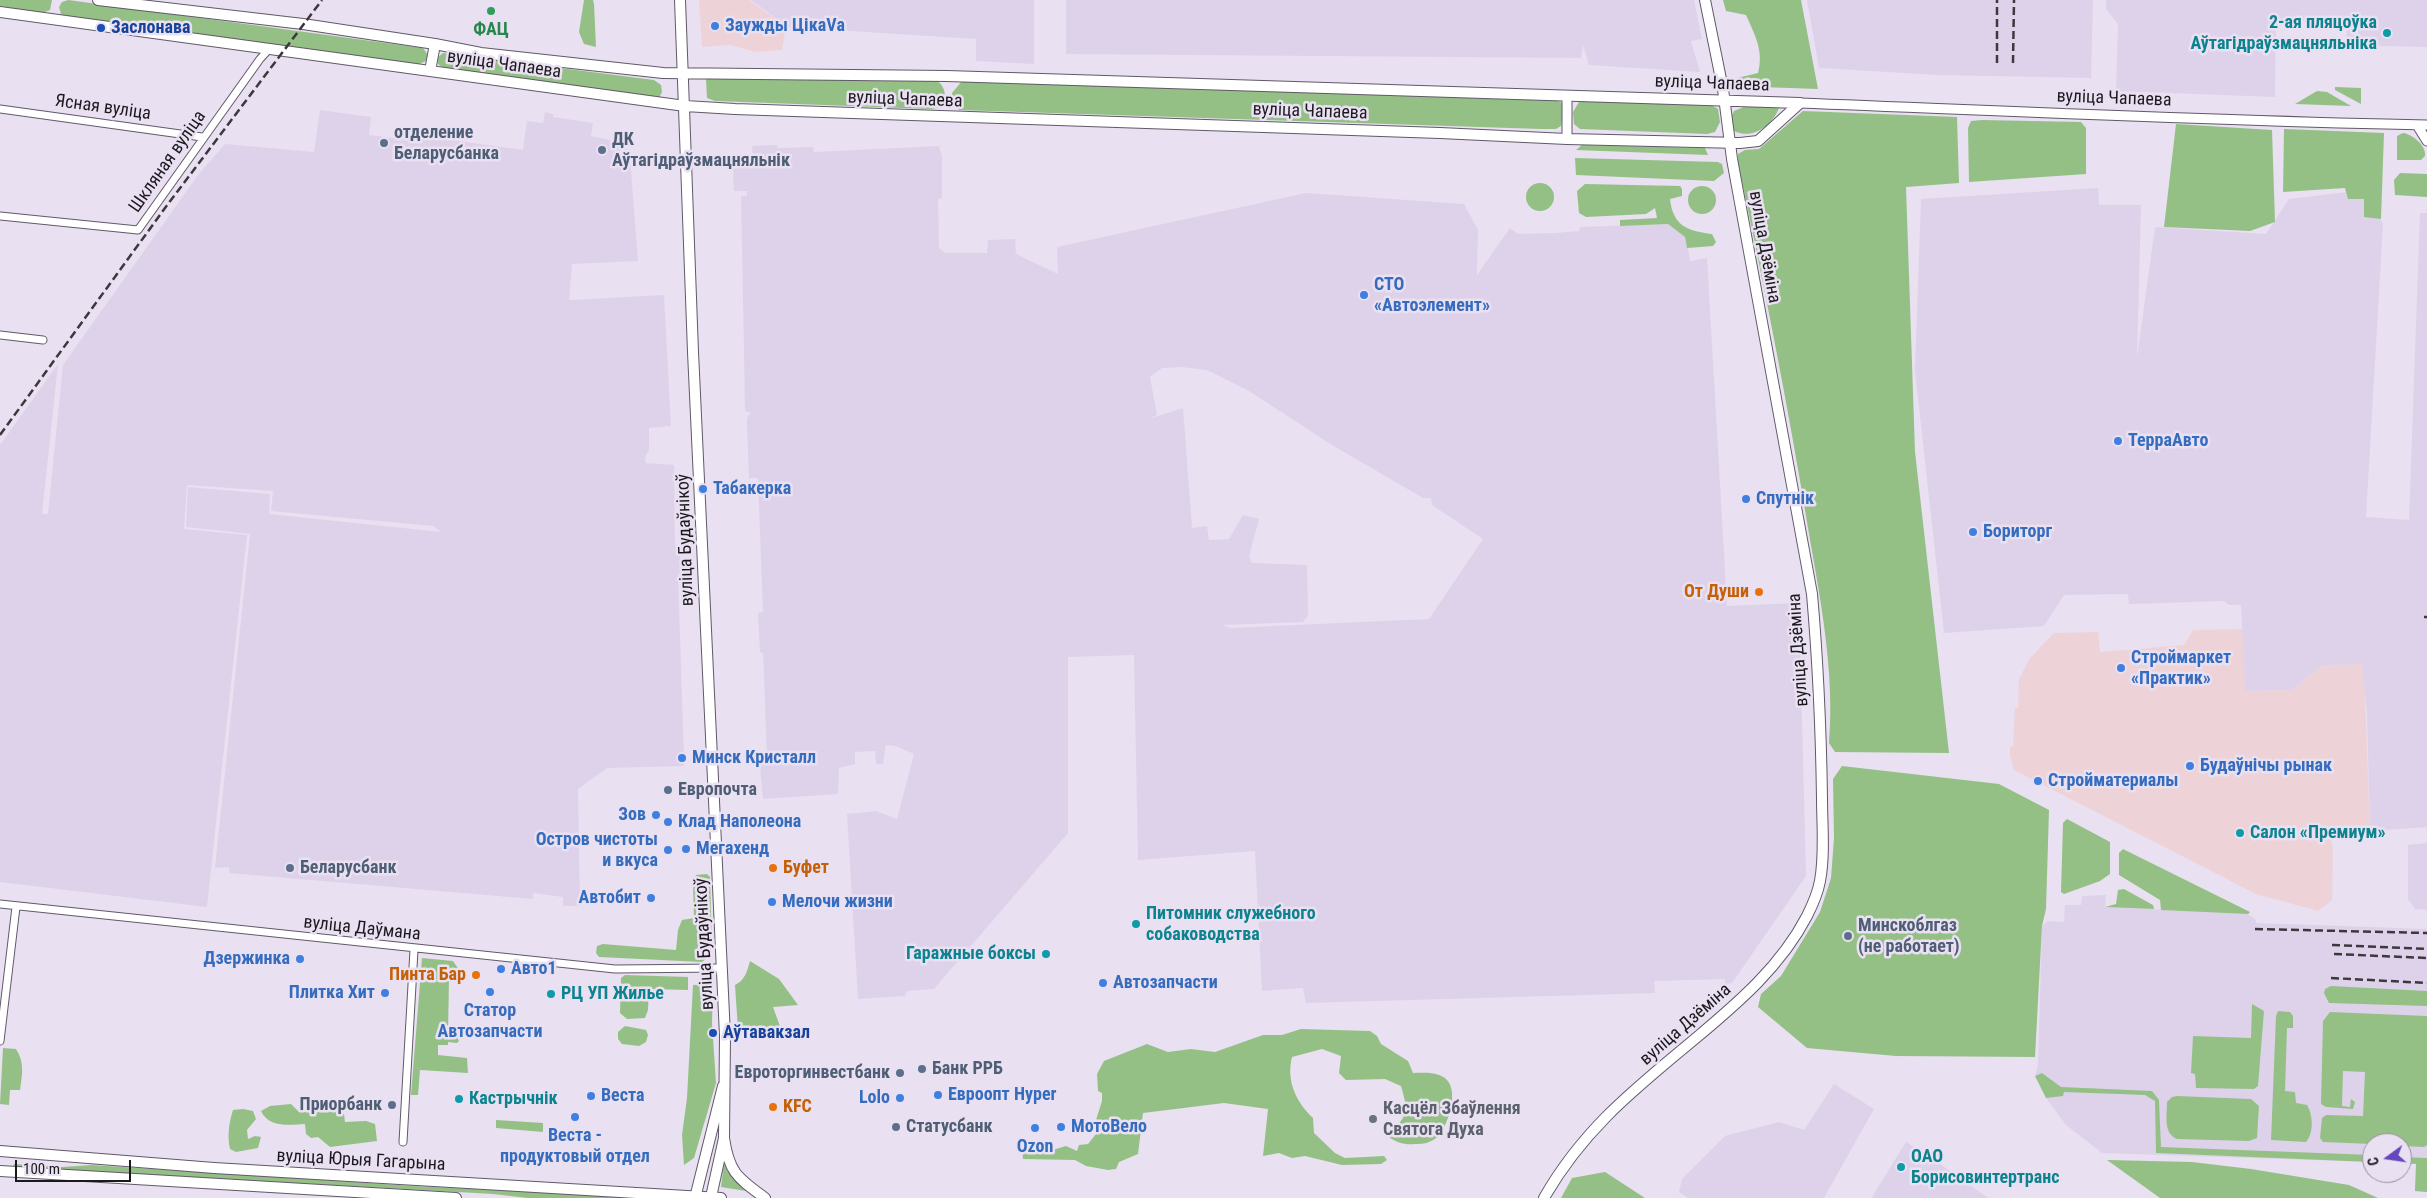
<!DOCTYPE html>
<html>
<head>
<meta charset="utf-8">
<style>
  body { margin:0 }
  #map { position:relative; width:2427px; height:1198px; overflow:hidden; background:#e9e0f1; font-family:"Roboto Condensed",sans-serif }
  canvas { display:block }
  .north { position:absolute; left:2362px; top:1133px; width:50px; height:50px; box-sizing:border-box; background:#e9e0f1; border:1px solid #97909d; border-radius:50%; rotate:256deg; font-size:14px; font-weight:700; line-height:20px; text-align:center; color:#1c191e }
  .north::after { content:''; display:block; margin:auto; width:18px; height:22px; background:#6546bf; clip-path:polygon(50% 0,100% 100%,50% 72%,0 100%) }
  .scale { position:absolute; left:15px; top:1160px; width:116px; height:22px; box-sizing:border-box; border:2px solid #1c191e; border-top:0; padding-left:6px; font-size:15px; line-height:18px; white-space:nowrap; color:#1c191e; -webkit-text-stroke:4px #e9e0f1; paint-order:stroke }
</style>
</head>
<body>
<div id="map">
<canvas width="2427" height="1198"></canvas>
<div class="north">С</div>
<div class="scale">100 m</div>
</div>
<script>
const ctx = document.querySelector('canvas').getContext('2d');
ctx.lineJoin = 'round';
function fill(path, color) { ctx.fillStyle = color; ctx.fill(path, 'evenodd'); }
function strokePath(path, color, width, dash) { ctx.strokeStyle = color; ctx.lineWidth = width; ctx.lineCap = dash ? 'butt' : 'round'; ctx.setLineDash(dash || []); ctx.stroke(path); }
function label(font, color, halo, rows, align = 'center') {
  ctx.font = font + ' "Roboto Condensed",sans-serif'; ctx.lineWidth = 5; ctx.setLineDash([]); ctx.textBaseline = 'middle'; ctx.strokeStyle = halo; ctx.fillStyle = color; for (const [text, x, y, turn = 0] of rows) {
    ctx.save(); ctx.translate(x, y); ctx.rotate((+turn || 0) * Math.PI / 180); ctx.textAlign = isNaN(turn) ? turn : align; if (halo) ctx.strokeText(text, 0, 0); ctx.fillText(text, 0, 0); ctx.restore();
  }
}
fill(new Path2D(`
  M699,0H749L786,26L782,50L756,52L730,45L702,47Z
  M2242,629L2246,691L2292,690L2321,666L2362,664L2364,667L2370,831L2331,837L2333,852L2332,900L2318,911L2256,894L2014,770L2010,756V747L2013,746L2015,708H2018L2019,679L2030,658L2054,633L2098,632L2100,652L2184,645L2193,630Z`), '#edd3d8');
fill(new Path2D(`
  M751,0H1034V64L976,61V39L788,27Z
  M1066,0H1694L1702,39L1691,41L1700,72L1589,65L1583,45L1581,58L1066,54Z
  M1807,0H2093L2091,78L1939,75L1819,68Z
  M2106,0H2427V47L2346,45L2347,22L2276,20L2275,97L2116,91L2118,24L2106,9Z
  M320,110L371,117L369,135L401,139L402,133L523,150L527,121L543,123L545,112L553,114V117L593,123L591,136L615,141L626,149L630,158L638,261L572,264L569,300L664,295L671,426L649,428V450L645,457L646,463L674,465L675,545H680L681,574H678L684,761V766L607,768L578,789L580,906H563V897L533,893V899L229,873V867L215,868L250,534L186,527L188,487L270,494L269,514L441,532L433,526L271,511L273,491L187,485L184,529L247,535L207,907L0,882V445L58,364L42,514H48L63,365L198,175L225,144L314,152Z
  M777,145L778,148L813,147L814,152L939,146L942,157V198L938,199L939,248L945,253H987L988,240L1015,239L1016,254L1058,274L1057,247L1306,193L1464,204L1478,230L1477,275L1510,228L1518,234L1556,233L1579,231L1580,227L1668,224L1686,237L1690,261L1707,258L1727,606L1799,603L1806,876L1732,983L1725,984V979L1654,981L1655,993L1306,1003L1303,988L1262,991L1255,851L1138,860L1134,655L1068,657V833L934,989L907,991L905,996L858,999L847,814L876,811L897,819L914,754L896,746L886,745L883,764H876L875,751L855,752V764L839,768L838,794L763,799L759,757L767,756L763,653L760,652L758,613L763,612L758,478H749L747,426V418L751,413L745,411L744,351L741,196H747V191H734L733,168L746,167L745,158L753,157L752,146ZM1182,367L1207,370L1249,391L1332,445L1423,498H1431L1432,505L1483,539L1429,619L1230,628L1223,625L1303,622L1308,615L1307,565L1252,563L1249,556L1259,519L1243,515L1229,539L1209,540L1207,526L1192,528L1183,408L1149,419L1157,415L1150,377L1162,368Z
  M2098,188L2099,205H2141L2137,358L2155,227L2266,234L2289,199L2364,190L2383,224L2366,517L2409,520L2420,213H2427V827L2370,831L2367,711L2362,664L2321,666L2292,690L2245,691L2241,605H2229L2224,601L2129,604L2128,594L2064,595L2044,626L1944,633L1915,371L1921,199Z
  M2427,843V910L2415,909L2408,899V845Z
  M2106,895L2105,907H2109L2248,914L2256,920V923L2427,929V1192L2415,1191L2416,1164L2402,1163V1143H2372V1162L2102,1153L2066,1125L2046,1098L2035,1076L2038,1065L2042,926L2048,921L2064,922L2065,905H2081L2082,896Z
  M1834,1084L1874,1109L1824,1198H1688L1679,1192L1682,1179L1725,1136L1779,1122L1804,1130Z
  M1906,1142L1936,1161L1988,1198H1874L1872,1197Z`), '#ded2ea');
fill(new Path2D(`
  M0,0H52L50,10L42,13L0,6Z
  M68,0L423,48L428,55L426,61L419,64L66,17L61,14L59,7L62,2Z
  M584,0H593L594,4L596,47L584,44L579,32Z
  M1723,0H1801L1818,89L1733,86V79L1758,73C1764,51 1755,35 1746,15L1726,11Z
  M443,53L654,80L661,85L662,92L659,98L621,95L442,67L438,64L437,58Z
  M709,77L936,80C949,88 948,108 931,109L715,101L707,98L706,79Z
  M962,81L1558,101L1562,103L1564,108L1561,126L1556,129H1541L959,110L953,103L952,93Z
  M2335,87L2361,88V104L2335,90Z
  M2317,91L2327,92L2351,106L2295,104Z
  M1585,100L1713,106L1718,109L1720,122L1715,132L1707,134L1580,129L1574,124L1573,112L1579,102Z
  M1746,106L1778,107L1779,108C1772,126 1752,140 1734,131L1731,117L1734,111Z
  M1803,111L1957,117L1959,183L1906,187L1915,452L1949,753L1835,752L1829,743C1835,671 1820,598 1808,528C1788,406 1764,284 1738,163V154L1745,150L1759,149Z
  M1982,120L2081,122L2086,128V174L1969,182L1968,128L1971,121Z
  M2176,124L2272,130L2275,222L2250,231L2164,227Z
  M2284,129L2384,133L2381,219L2364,217V199H2348L2345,188L2283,192Z
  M2403,133C2412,134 2427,146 2425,156L2421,160H2397V136Z
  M1582,145L1705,148L1708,155L1576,150Z
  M1575,158L1718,162L1722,164L1724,173L1714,181L1576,175Z
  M2400,173L2427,174V197L2395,195L2394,180Z
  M1526 197a14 14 0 1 1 28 0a14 14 0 1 1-28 0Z
  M1585,184L1680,186L1682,189V196L1670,199C1673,227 1689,231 1712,234L1716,242L1713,246L1687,248L1685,237L1668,224L1620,226V220L1657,218L1655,208L1646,214L1586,217L1579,213L1577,191Z
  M1688 200a14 14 0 1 1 28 0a14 14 0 1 1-28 0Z
  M1842,766L1999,784L2049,810L2046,909L2042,926L2035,1057L1896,1056L1807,1048L1758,1007L1761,994L1781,976L1820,912L1831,878L1834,838L1833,779Z
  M2067,819L2110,842V874L2100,881L2064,894L2061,892L2063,823Z
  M2123,849L2127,851L2250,912L2248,914L2161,910L2160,900L2119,875V853Z
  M707,874L710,877L712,948L711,955L702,962L599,957L596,953L597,946L603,944L676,950L678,930L682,920L694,918L693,884L696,875Z
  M2124,889L2153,905L2154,909L2105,907L2116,904L2118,890Z
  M422,958L453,961L460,971L458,978H449L448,1035H456L459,1041L457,1043L448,1042V1045H438V1055L467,1058L468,1073L420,1070L418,1095H411Z
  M750,961L779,979L798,1005L773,1007L781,1029L738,1030L735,985C745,980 747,972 750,961Z
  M625,975L688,977V990L649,989L648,1010L645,1018L627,1019L620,1013L621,978Z
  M713,984L712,1023L716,1083L694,1158L684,1165L682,1135L687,1098L693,985Z
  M2331,986L2427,991V1006L2329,1003L2324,993L2325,989Z
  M2252,1004L2264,1011L2258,1086L2254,1089L2196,1088L2195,1074L2191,1073L2193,1036L2251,1038Z
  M2278,1011L2290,1012L2293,1016V1028H2287L2285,1091L2295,1092L2296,1103L2307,1105C2313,1115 2314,1133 2306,1142L2271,1140L2276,1016Z
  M2330,1012L2427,1016V1145L2424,1147L2402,1146V1143L2372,1144L2323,1142L2320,1138L2322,1118L2326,1115L2363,1116L2365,1072L2343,1071L2342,1106L2350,1107L2351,1099L2355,1102L2353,1109L2326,1107L2321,1104L2323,1021Z
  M625,1026L646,1030L648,1035L646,1042L639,1046L622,1044L618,1039V1032Z
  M1301,1029L1370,1031L1377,1036L1381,1044L1408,1061L1413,1073C1424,1073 1438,1071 1447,1080C1459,1093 1448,1127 1436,1138C1430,1143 1423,1144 1415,1144C1405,1145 1397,1143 1389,1137C1406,1113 1410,1117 1401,1086L1385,1079L1346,1080L1339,1073L1341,1056L1322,1049L1292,1057C1286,1081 1296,1102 1313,1118L1314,1133L1335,1153L1345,1158L1384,1156L1387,1160L1381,1164L1342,1165L1305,1156L1292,1158L1279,1153L1263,1156L1268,1109L1224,1103L1143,1113L1138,1154L1119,1162L1116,1169L1108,1170L1086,1166L1075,1160L1023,1159L1022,1145L1046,1152L1066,1146L1077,1151L1079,1145L1088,1144L1096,1134L1095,1123L1102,1101V1093L1098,1091L1097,1074L1104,1061L1147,1044L1168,1052L1191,1049L1215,1052L1263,1035H1282Z
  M3,1048L16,1049C25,1062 22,1076 20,1090H10L9,1105L0,1104Z
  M2042,1073L2061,1087L2152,1091L2159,1100L2161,1147L2372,1155V1162L2156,1153L2155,1101L2145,1095L2064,1092L2063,1096L2046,1098L2035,1076Z
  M2177,1096L2251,1099L2259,1106L2257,1138L2249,1141L2177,1139C2163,1133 2167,1116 2167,1102L2172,1097Z
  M291,1104L298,1111L309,1109L314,1112C326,1109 333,1109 344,1114L345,1122L366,1121L375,1124L377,1141L330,1147L318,1137L311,1138L306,1134L305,1124C289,1125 269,1128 261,1111L270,1106Z
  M243,1109L253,1111L256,1119L247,1130L248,1139L255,1136L261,1137L258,1148L236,1152L230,1149C227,1137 229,1122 233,1110Z
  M496,1120L543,1123V1132L496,1128Z
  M2402,1157L2427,1158V1192L2415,1191L2416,1164L2402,1163Z
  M2107,1160L2192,1162L2251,1169L2349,1185L2378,1198H2160Z
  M724,1162L737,1182L747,1189L746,1191L721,1187Z
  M14,1164L62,1167L92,1165L414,1186L647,1198H528L493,1194L13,1167Z
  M1605,1172L1645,1198H1561L1572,1178Z`), '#94c086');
const minor = new Path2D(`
  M0,109L202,137
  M0,216L138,230L260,59L270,48
  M0,335L43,340
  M0,904L615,969L722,968
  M0,1041L16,907
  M403,1142L414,950`);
const tertiary = new Path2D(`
  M1800,103C2009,111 2218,121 2427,125
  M2417,125L2427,141
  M1567,139V97`);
const secondary = new Path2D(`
  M98,0L303,24L435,44L481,53L663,73L947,76L1800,103
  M680,0L693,352L725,1036L724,1138L711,1197
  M0,12L685,106L735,109L1440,133L1567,139L1740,143L1758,141L1800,103
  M430,71L435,44
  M695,1198L723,1086
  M1544,1198C1584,1128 1636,1088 1696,1038C1739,1002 1781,966 1807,916C1812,906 1818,892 1820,881C1825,854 1822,825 1822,798C1821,730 1818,662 1812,594L1732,159L1723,89L1705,0`);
const primary = new Path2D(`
  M724,1138C729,1173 738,1178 765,1198
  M0,1151L214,1168L721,1198
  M0,1171L456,1198`);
strokePath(minor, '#605967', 9);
strokePath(tertiary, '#605967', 11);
strokePath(secondary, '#605967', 12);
strokePath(primary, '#605967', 12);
strokePath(minor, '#fff', 7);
strokePath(tertiary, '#fff', 9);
strokePath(secondary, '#fff', 10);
strokePath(primary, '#fff', 10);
strokePath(new Path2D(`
  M1997,63V0
  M2013,63L2014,0
  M0,435L165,208L322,0
  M2424,617H2427
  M2255,929L2427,933
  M2332,945L2427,949
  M2334,954L2427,958
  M2331,978L2427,983`), '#3c383e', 2.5, [8, 4]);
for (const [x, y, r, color] of [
  [491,11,5,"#2e9e5b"],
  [715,26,5,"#3f7fe0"],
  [101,28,5,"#1a4fb4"],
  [2387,33,5,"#0f9aa8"],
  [384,143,5,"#5c6f8a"],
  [602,150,5,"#5c6f8a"],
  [1364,295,5,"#3f7fe0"],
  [2118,441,5,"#3f7fe0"],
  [703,489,5,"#3f7fe0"],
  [1746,499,5,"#3f7fe0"],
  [1973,532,5,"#3f7fe0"],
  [1759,592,5,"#e8710a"],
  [2121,668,5,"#3f7fe0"],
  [682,758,5,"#3f7fe0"],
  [2190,766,5,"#3f7fe0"],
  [2038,781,5,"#3f7fe0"],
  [668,790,5,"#5c6f8a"],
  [656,815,5,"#3f7fe0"],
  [668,822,5,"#3f7fe0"],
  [2240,833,5,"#0f9aa8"],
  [686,849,5,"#3f7fe0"],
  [668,850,5,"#3f7fe0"],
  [290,868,5,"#5c6f8a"],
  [773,868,5,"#e8710a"],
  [651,898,5,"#3f7fe0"],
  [772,902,5,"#3f7fe0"],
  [1136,924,5,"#0f9aa8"],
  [1848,936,5,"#5c6f8a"],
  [1046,954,5,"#0f9aa8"],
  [300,959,5,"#3f7fe0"],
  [501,969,5,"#3f7fe0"],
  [476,975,5,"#e8710a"],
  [1103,983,5,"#3f7fe0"],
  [490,992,5,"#3f7fe0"],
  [385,993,5,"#3f7fe0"],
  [551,994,5,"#0f9aa8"],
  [713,1033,5,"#1a4fb4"],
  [922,1069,5,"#5c6f8a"],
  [900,1073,5,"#5c6f8a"],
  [938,1095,5,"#3f7fe0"],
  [591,1096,5,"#3f7fe0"],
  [900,1098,5,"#3f7fe0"],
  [459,1099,5,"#0f9aa8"],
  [392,1105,5,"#5c6f8a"],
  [773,1107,5,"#e8710a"],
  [575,1117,5,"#3f7fe0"],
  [1373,1119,5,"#6b7280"],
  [896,1127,5,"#5c6f8a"],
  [1061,1127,5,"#3f7fe0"],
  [1035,1128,5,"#3f7fe0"],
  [1901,1167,5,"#0f9aa8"]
]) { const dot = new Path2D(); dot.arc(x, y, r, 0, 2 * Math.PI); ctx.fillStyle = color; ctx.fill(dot); strokePath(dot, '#e9e0f1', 2); }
label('bold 18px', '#0d838f', '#e9e0f1', [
  ["2-ая пляцоўка",2377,23,"right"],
  ["Аўтагідраўзмацняльніка",2377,44,"right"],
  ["Салон «Премиум»",2250,833],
  ["Питомник служебного",1146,914],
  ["собаководства",1146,935],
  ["Гаражные боксы",1036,954,"right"],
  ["РЦ УП Жилье",561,994],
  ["Кастрычнік",469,1099],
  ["ОАО",1911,1157],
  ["Борисовинтертранс",1911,1178]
], 'left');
label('bold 18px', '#366cbe', '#e9e0f1', [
  ["Заужды ЦікаVа",725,26],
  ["СТО",1374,285],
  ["«Автоэлемент»",1374,306],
  ["ТерраАвто",2128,441],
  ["Табакерка",713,489],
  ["Спутнік",1756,499],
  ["Бориторг",1983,532],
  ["Строймаркет",2131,658],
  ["«Практик»",2131,679],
  ["Минск Кристалл",692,758],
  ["Будаўнічы рынак",2200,766],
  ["Стройматериалы",2048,781],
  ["Зов",646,815,"right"],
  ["Клад Наполеона",678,822],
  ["Остров чистоты",658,840,"right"],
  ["и вкуса",658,861,"right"],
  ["Мегахенд",696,849],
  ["Автобит",641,898,"right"],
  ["Мелочи жизни",782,902],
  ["Дзержинка",290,959,"right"],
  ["Авто1",511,969],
  ["Автозапчасти",1113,983],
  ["Плитка Хит",375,993,"right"],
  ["Статор",490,1011,"center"],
  ["Автозапчасти",490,1032,"center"],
  ["Евроопт Hyper",948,1095],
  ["Веста",601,1096],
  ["Lolo",890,1098,"right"],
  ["МотоВело",1071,1127],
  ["Веста -",575,1136,"center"],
  ["продуктовый отдел",575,1157,"center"],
  ["Ozon",1035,1147,"center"]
], 'left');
label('bold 18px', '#164399', '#e9e0f1', [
  ["Заслонава",111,28],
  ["Аўтавакзал",723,1033]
], 'left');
label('bold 18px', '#27864d', '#e9e0f1', [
  ["ФАЦ",491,30]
]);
label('18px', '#1c191e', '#e9e0f1', [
  ["вуліца Чапаева",504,65,8],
  ["вуліца Чапаева",1712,84,2],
  ["вуліца Чапаева",2114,99,2],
  ["вуліца Чапаева",905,100,2],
  ["Ясная вуліца",103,108,8],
  ["вуліца Чапаева",1310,112,2],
  ["Шкляная вуліца",168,162,-55],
  ["вуліца Дзёміна",1764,247,80],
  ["вуліца Будаўнікоў",686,540,-92],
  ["вуліца Дзёміна",1799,650,-94],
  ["вуліца Даўмана",362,929,6],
  ["вуліца Будаўнікоў",705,944,-93],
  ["вуліца Дзёміна",1686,1025,-41],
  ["вуліца Юрыя Гагарына",361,1161,3]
]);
label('bold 18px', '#4e5e75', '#e9e0f1', [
  ["отделение",394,133],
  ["Беларусбанка",394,154],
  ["ДК",612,140],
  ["Аўтагідраўзмацняльнік",612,161],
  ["Европочта",678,790],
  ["Беларусбанк",300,868],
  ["Минскоблгаз",1858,926],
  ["(не работает)",1858,947],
  ["Банк РРБ",932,1069],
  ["Евроторгинвестбанк",890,1073,"right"],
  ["Приорбанк",382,1105,"right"],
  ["Статусбанк",906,1127]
], 'left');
label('bold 18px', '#c56008', '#e9e0f1', [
  ["От Души",1749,592],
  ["Буфет",783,868,"left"],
  ["Пинта Бар",466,975],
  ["KFC",783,1107,"left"]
], 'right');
label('bold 18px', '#5b616d', '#e9e0f1', [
  ["Касцёл Збаўлення",1383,1109],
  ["Святога Духа",1383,1130]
], 'left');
</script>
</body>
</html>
